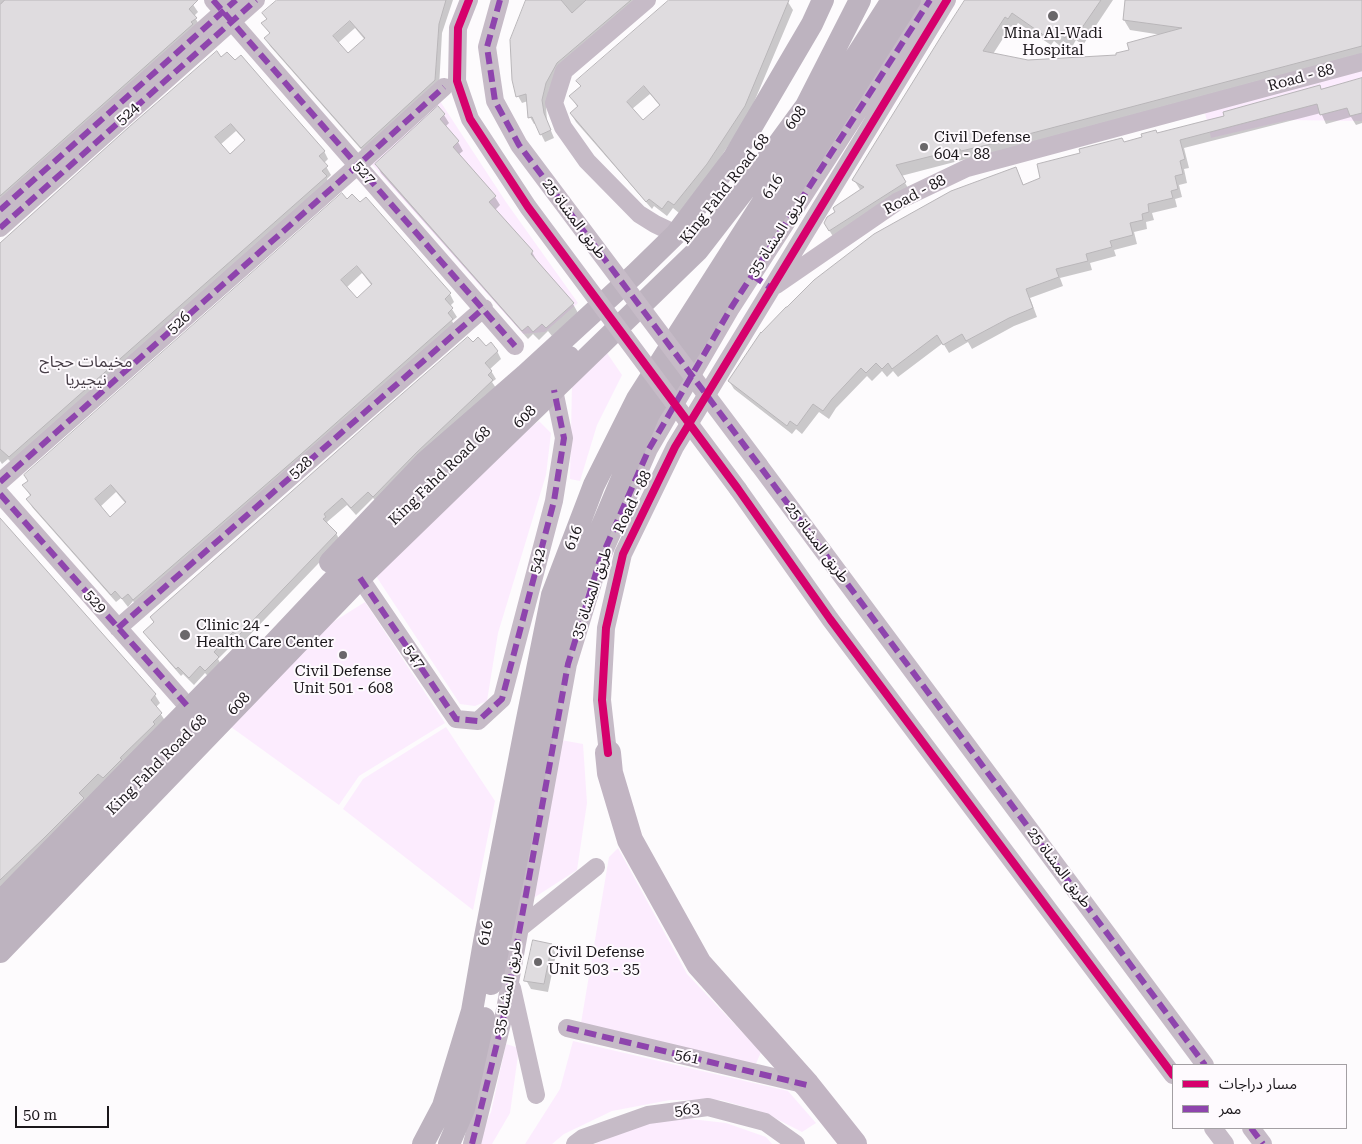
<!DOCTYPE html>
<html>
<head>
<meta charset="utf-8">
<style>
  body { margin:0 }
  #map { position:relative; width:1362px; height:1144px; overflow:hidden; background:#fdfbfd; font-family:"Roboto Serif","Noto Sans Arabic",serif }
  canvas { display:block }
  .legend { position:absolute; left:1172px; top:1064px; width:175px; height:65px; box-sizing:border-box; background:#fefafe; border:1px solid #a39fa3; margin:0; padding:6px 9px; list-style:none; font-size:15px; color:#1b171b }
  .legend li { display:flex; align-items:center; gap:10px; height:25px }
  .legend b { width:25px; border:1px solid #a39fa3 }
  .scale { position:absolute; left:15px; top:1106px; width:94px; height:22px; box-sizing:border-box; border:2px solid #1b171b; border-top:0; padding-left:6px; font-size:15px; line-height:18px; white-space:nowrap; color:#1b171b; -webkit-text-stroke:4px #fefafe; paint-order:stroke }
</style>
</head>
<body>
<div id="map">
<canvas width="1362" height="1144"></canvas>
<ul class="legend">
<li><b style="height:6px;background:#d6006c"></b>مسار دراجات</li>
<li><b style="height:6px;background:#8e44ad"></b>ممر</li>
</ul>
<div class="scale">50 m</div>
</div>
<script>
const ctx = document.querySelector('canvas').getContext('2d');
ctx.lineJoin = 'round';
function fill(path, color) { ctx.fillStyle = color; ctx.fill(path, 'evenodd'); }
function strokePath(path, color, width, dash) { ctx.strokeStyle = color; ctx.lineWidth = width; ctx.lineCap = dash ? 'butt' : 'round'; ctx.setLineDash(dash || []); ctx.stroke(path); }
function label(font, color, halo, rows, align = 'center') {
  ctx.font = font + ' "Roboto Serif","Noto Sans Arabic",serif'; ctx.lineWidth = 4; ctx.setLineDash([]); ctx.textBaseline = 'middle'; ctx.strokeStyle = halo; ctx.fillStyle = color; for (const [text, x, y, turn = 0] of rows) {
    ctx.save(); ctx.translate(x, y); ctx.rotate((+turn || 0) * Math.PI / 180); ctx.textAlign = isNaN(turn) ? turn : align; if (halo) ctx.strokeText(text, 0, 0); ctx.fillText(text, 0, 0); ctx.restore();
  }
}
fill(new Path2D(`
  M1362,70V121L1289,120L1211,138L1205,113Z
  M438,98L506,202L578,303L545,332L523,334L368,160Z
  M605,350L622,375L597,425L580,481L570,479L572,385Z
  M539,421L551,433L546,475L498,633L487,701L475,706L460,704L374,573L513,440Z
  M365,602L445,723L359,776L339,805L231,727L330,624Z
  M446,727L495,801L473,910L343,809L363,779Z
  M561,740L583,744L587,803L577,870L532,899Z
  M618,848L687,974L761,1052L755,1066L581,1023L609,857Z
  M573,1041L788,1091L816,1123L802,1132L765,1113L721,1100H670L612,1111L564,1134L552,1144H525L560,1089Z
  M506,1044L519,1048L510,1113L492,1144H477L491,1112Z
  M682,1118L726,1123L766,1137L772,1144H595L640,1125Z`), '#fcecfe');
fill(new Path2D(`
  M0,0H190L198,12L194,16L200,26L0,208Z
  M279,0H453L442,33L439,88L366,155L270,46L265,38L270,34L263,24L267,20L263,13ZM355,28L365,40L348,55L338,43Z
  M531,0H643L549,90L546,107L547,121L554,138L545,142L536,124H534L530,117L528,101L522,103L518,96Z
  M671,0H783L788,2L793,10L749,114L711,172L679,213L673,208L667,216L654,206L652,209L576,122L571,114L578,108L571,97ZM650,94L660,106L643,122L632,109Z
  M978,0H1113L1083,45L1076,40L1072,47L1063,41L1060,46L1054,41L1051,45L1018,23L1014,29L1011,26L993,54L1028,61L1117,56L1162,35L1130,30L1124,20L1126,0H1362V58L968,161L966,159L901,176L911,193L835,240L825,223L861,191L854,180Z
  M216,53L324,151L328,159L324,163L331,175L327,179L330,185L14,465L8,459L2,464L0,461V243ZM236,131L246,142L230,156L220,145Z
  M1362,79V123L1356,125L1351,117L1326,124L1321,113L1184,148L1189,168L1184,169L1187,183L1179,185L1182,197L1175,199L1177,207L1152,213L1154,220L1146,222L1147,229L1134,232L1137,244L1114,250L1116,256L1090,263L1092,270L1060,278L1063,286L1030,298L1037,317L1014,326L972,349L968,342L949,353L943,343L898,377L893,371L887,377L882,371L872,381L867,376L836,408L829,419L819,412L802,434L796,429L792,434L734,389L729,381L1016,168L1024,186L1124,143L1226,116L1320,87L1322,90Z
  M444,115L449,123L445,127L458,142L463,151L458,155L495,197L500,205L495,210L532,252L537,261L536,262L573,304L578,313L552,336L548,331L539,340L533,334L528,339L381,173L376,164Z
  M342,195L450,294L454,302L450,306L457,317L452,321L456,328L138,607L133,601L128,607L121,598L116,602L32,507L28,499L31,497L24,486ZM362,273L372,286L356,300L346,288ZM116,492L126,504L110,518L100,507Z
  M473,344L497,351L501,359L490,369L496,379L492,382L496,388L378,503L373,498L356,515L347,505L327,522L329,525L328,526L336,533L340,541L242,643L238,639L218,659L222,666L210,678L205,673L194,685L183,674L181,676L149,639L144,632L154,623L151,618Z
  M0,519L155,695L160,703L156,707L166,722L0,891Z
  M551,945L556,954L548,992L531,989L526,980Z`), '#0003');
const building = new Path2D(`
  M5,0H198L189,9L197,18L191,22L193,24L0,196V5Z
  M277,0H446L439,24L435,80L361,148L264,38L270,33L261,23L267,19L262,13ZM350,21L365,38L348,53L333,36Z
  M526,0H561L572,13L586,0H631L557,63L546,83L542,100L544,113L551,130L540,135L532,117L528,118L526,94L516,97L512,80L510,40Z
  M669,0H789L745,106L707,164L674,205L668,201L662,209L649,199L646,202L570,113L578,106L569,96L581,86L576,81ZM644,86L660,105L643,120L627,102Z
  M965,0H1101L1077,35L1070,31L1065,38L1057,32L1054,36L1048,32L1045,36L1012,13L1008,19L1005,17L983,51L1028,60L1116,55V53L1129,50L1127,43L1182,28L1123,20L1125,0H1362V46L987,145L961,151L960,149L896,165L906,182L829,231L824,223L827,217L835,212L833,208L834,207L864,187L852,180L942,35Z
  M217,51L221,57L227,52L235,60L241,55L273,92L325,151L319,156L328,166L322,171L327,176L9,457L0,449V243L129,127ZM231,124L245,140L230,154L215,137Z
  M1362,78V113L1350,116L1347,108L1320,115L1317,104L1180,140L1185,159L1180,161L1183,174L1175,176L1178,189L1171,191L1173,198L1148,204L1149,212L1142,214L1143,220L1130,223L1133,235L1110,241L1112,247L1086,254L1088,261L1056,269L1059,277L1026,289L1033,308L1009,318L966,341L962,334L943,345L937,335L892,369L888,363L882,369L876,363L866,373L861,368L832,399L823,411L813,404L797,426L790,421L787,426L728,381L761,332V333L786,307H787L814,280L874,234L951,191L1016,167L1023,185L1040,178L1037,164L1080,153L1079,149L1122,138L1124,142L1142,137L1141,134L1156,130L1157,133L1208,120L1224,116L1223,112L1320,85L1321,89Z
  M438,106L445,114L440,119L459,141L453,147L496,196L489,202L533,251L531,254L574,303L546,328L542,324L533,332L528,326L522,331L375,164Z
  M342,193L347,199L352,194L360,202L366,197L412,249L451,293L445,299L453,308L448,313L453,319L300,455L133,600L128,594L122,599L115,591L111,595L26,499L31,495L22,485L28,481L24,475ZM357,266L372,284L357,298L341,280ZM111,485L126,502L110,517L95,499Z
  M468,337L473,342L478,337L486,346L491,342L498,351L485,363L492,371L488,375L493,380L416,453L373,497L368,492L351,508L342,498L324,514L326,517L323,519L337,533L238,636L233,632L214,652L219,657L205,671L200,666L189,678L178,667L176,669L143,632L154,622L150,617L379,414Z
  M0,518L156,694L151,700L162,713L153,722L155,724L120,758L122,759L103,778L98,774L79,793L84,798L44,838L0,880Z
  M533,940L552,944L544,984L524,981Z`);
fill(building, '#dfdcdf');
strokePath(building, '#b9b6b9', 1);
strokePath(new Path2D(`
  M213,0L515,346
  M647,0L564,71L554,103L563,127L587,161L639,214L655,224L676,234
  M0,210L236,0
  M0,228L256,0
  M776,285L898,201L967,168L1362,62
  M759,465L1205,1065
  M0,482L358,165L444,87
  M738,489L830,619L1173,1075
  M0,494L190,709
  M360,578L456,719L478,721L502,699L554,501L564,438L554,390
  M118,628L484,308
  M608,753L602,700L606,628L623,554L675,447L947,0
  M520,928L596,867
  M512,988L536,1095
  M567,1028L807,1085
  M1213,1128L1225,1144
  M1251,1128L1263,1144
  M472,1144L504,1015L568,664L599,563L649,449L731,308L930,0
  M575,1144L583,1138L648,1115L708,1107L765,1122L796,1144`), '#c6bbc7', 18);
strokePath(new Path2D(`
  M330,562L425,462L525,375L635,274L676,234L734,157L812,24L823,0
  M0,902L246,651
  M0,928L99,823L195,727L342,571L535,384L569,357
  M0,952L368,570L698,250L746,188L806,106L860,0
  M491,984L552,690L573,595L649,414L910,0
  M423,1144L443,1106L472,1011L484,942L525,729L552,595L594,485L637,399L892,0
  M449,1144L464,1109L484,1018`), '#bdb3bf', 22);
strokePath(new Path2D(`
  M608,753L610,773L630,840L699,964L807,1085L854,1144`), '#c2b5c3', 26);
strokePath(new Path2D(`
  M469,0L458,28L457,81L470,119L528,207L738,489
  M500,0L487,47L495,101L519,145L759,465`), '#c6bbc7', 18);
strokePath(new Path2D(`
  M213,0L515,346
  M500,0L487,47L495,101L519,145L759,465L1205,1065
  M0,210L236,0
  M0,228L256,0
  M752,275L771,288
  M0,482L358,165L444,87
  M0,494L190,709
  M360,578L456,719L478,721L502,699L554,501L564,438L554,390
  M118,628L484,308
  M567,1028L807,1085
  M1251,1128L1263,1144
  M472,1144L504,1015L568,664L599,563L649,449L731,308L930,0`), '#8e44ad', 6, [12, 6]);
strokePath(new Path2D(`
  M469,0L458,28L457,81L470,119L528,207L738,489L830,619L1173,1075
  M608,753L602,700L606,628L623,554L675,447L947,0`), '#d6006c', 8);
for (const [x, y, r, color] of [
  [1053,16,6,"#6a676a"],
  [924,147,5,"#6a676a"],
  [185,635,6,"#6a676a"],
  [343,655,5,"#6a676a"],
  [538,962,5,"#6a676a"]
]) { const dot = new Path2D(); dot.arc(x, y, r, 0, 2 * Math.PI); ctx.fillStyle = color; ctx.fill(dot); strokePath(dot, '#fefafe', 2); }
label('15px', '#1b171b', '#fefafe', [
  ["Mina Al-Wadi",1053,34,"center"],
  ["Hospital",1053,51,"center"],
  ["Civil Defense",934,138],
  ["604 - 88",934,155],
  ["Clinic 24 -",196,626],
  ["Health Care Center",196,643],
  ["Civil Defense",343,672,"center"],
  ["Unit 501 - 608",343,689,"center"],
  ["Civil Defense",548,953],
  ["Unit 503 - 35",548,970]
], 'left');
label('15px', '#1b171b', '#fefafe', [
  ["Road - 88",1301,78,-15],
  ["524",128,114,-42],
  ["608",796,118,-55],
  ["527",364,173,49],
  ["616",773,187,-57],
  ["King Fahd Road 68",725,189,-52],
  ["Road - 88",915,195,-28],
  ["طريق المشاة 25",574,219,53],
  ["طريق المشاة 35",778,235,-57],
  ["526",179,323,-42],
  ["608",525,417,-44],
  ["528",301,468,-41],
  ["King Fahd Road 68",440,476,-44],
  ["Road - 88",633,502,-64],
  ["616",574,538,-69],
  ["طريق المشاة 25",817,543,53],
  ["542",538,561,-75],
  ["طريق المشاة 35",592,593,-71],
  ["529",95,602,49],
  ["547",414,657,56],
  ["608",239,704,-46],
  ["King Fahd Road 68",157,765,-45],
  ["طريق المشاة 25",1059,868,53],
  ["616",486,933,-78],
  ["طريق المشاة 35",508,988,-79],
  ["561",687,1057,13],
  ["563",687,1110,-7]
]);
label('16px', '#473e47', '#fefafe', [
  ["مخيمات حجاج",86,362],
  ["نيجيريا",86,380]
]);
</script>
</body>
</html>
